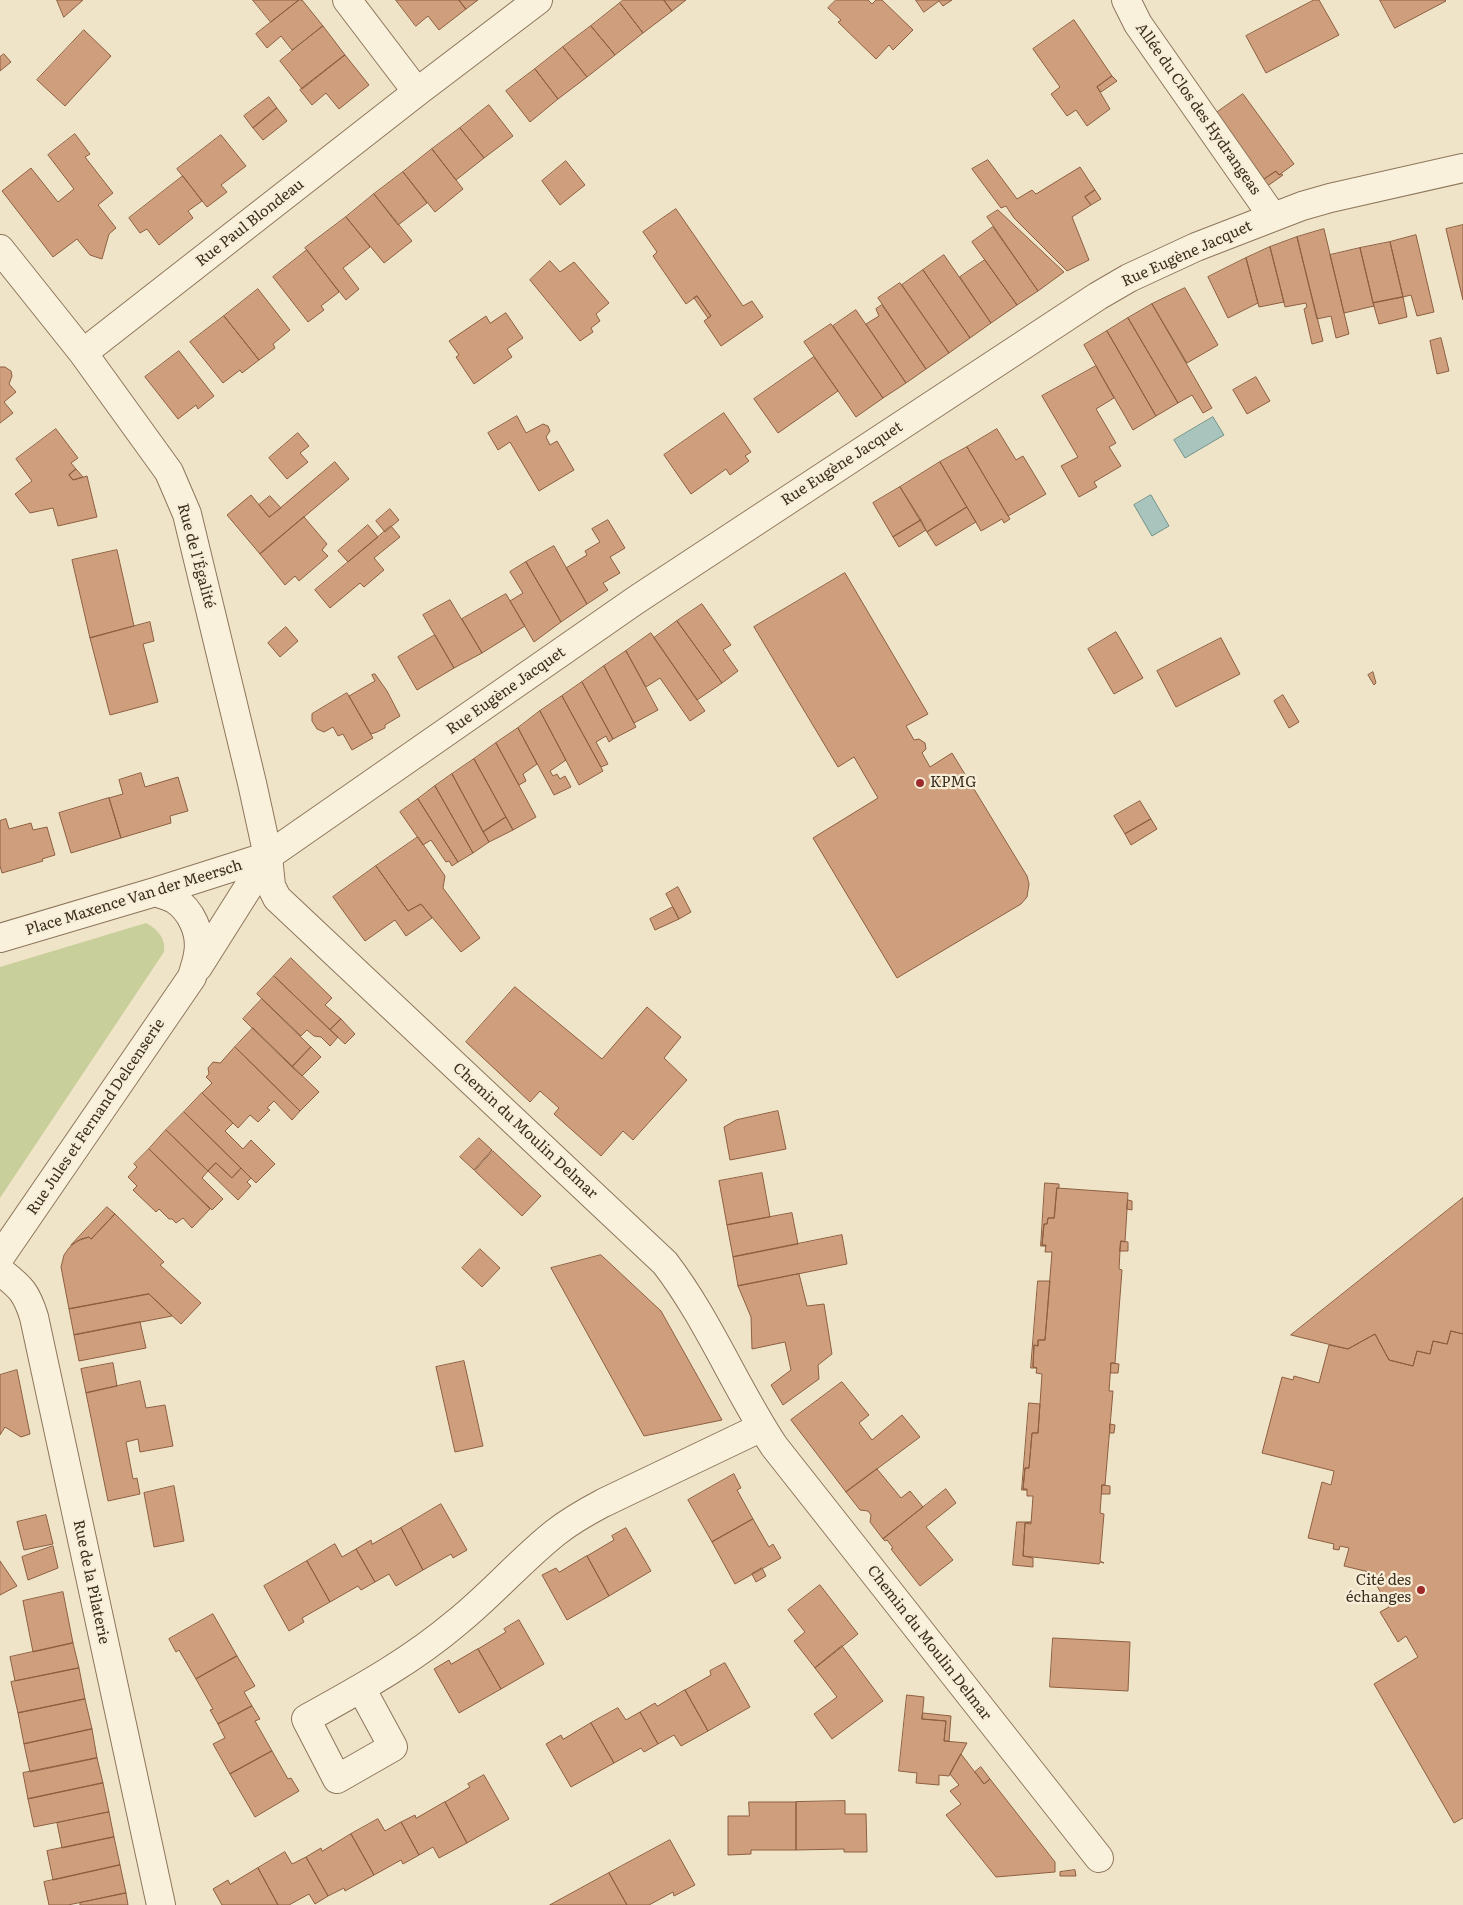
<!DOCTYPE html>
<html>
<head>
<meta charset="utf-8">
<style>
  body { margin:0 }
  canvas { display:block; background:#f0e4c8 }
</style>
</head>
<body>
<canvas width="1463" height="1905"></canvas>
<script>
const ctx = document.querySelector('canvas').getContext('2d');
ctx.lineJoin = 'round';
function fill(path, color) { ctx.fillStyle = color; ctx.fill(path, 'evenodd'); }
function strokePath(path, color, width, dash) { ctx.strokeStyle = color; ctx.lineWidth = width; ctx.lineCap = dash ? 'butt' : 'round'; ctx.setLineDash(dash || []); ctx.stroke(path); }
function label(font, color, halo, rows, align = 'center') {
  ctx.font = font + ' Literata,serif'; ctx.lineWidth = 4.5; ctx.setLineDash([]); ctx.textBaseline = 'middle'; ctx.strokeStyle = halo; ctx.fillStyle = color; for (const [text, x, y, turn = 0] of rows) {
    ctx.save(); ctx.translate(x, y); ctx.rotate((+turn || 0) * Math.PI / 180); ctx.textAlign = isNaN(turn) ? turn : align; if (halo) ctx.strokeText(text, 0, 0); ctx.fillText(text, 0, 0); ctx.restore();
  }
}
fill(new Path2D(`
  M146,923C158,929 166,939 164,952L0,1198V967Z`), '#c9cf9b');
const water = new Path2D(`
  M1213,417L1224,435L1185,458L1174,440Z
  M1151,495L1169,526L1152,536L1134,505Z`);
fill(water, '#a9c4bc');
strokePath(water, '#6f938a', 1);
const building = new Path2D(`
  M57,0H83L64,17Z
  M253,0H299L271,22Z
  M299,0H302L323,26L292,50L281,36L267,48L256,34Z
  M396,0H459L466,9L439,30L428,16L416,26Z
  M459,0H478L466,9Z
  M623,0H664L672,11L643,33L620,3Z
  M664,0H686L672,11Z
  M836,0H868L872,4L876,0H882L913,30L893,50L889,45L876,59L838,22L841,20L828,8Z
  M916,0H952L943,6L939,1L924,12Z
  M1314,0H1319L1339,35L1266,73L1246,36Z
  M1380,0H1445L1446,1L1395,28Z
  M620,3L643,33L615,55L591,26Z
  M1074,20L1112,76L1097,87L1110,109L1087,126L1076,110L1067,116L1051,94L1060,87L1033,49Z
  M323,26L345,55L302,89L280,61Z
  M591,26L615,55L587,77L563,47Z
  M84,30L111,56L65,106L37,80Z
  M563,47L587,77L558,99L535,69Z
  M4,54L11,62L0,71V57Z
  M345,55L369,85L339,109L326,93L312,105L300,90Z
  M535,69L558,99L530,122L506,91Z
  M1112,76L1117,81L1101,92L1097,87Z
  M1243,94L1294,164L1279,175L1276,171L1264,179L1216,113Z
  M269,97L277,108L253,128L244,116Z
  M489,105L513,136L484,158L460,128Z
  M277,108L287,121L263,140L253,128Z
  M460,128L484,158L456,180L432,149Z
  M75,134L90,154L85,157L113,193L98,205L116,228L109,234L102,259L90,255L77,239L53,257L2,191L31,168L58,202L74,189L48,155Z
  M221,135L246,166L221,185L227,192L207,207L177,169Z
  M432,149L463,189L435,212L403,172Z
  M988,160L1017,199L1032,190L1036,194L1080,167L1095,190L1085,197L1091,205L1072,217L1089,260L1067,271L1014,218L1006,206L1001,208L972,169Z
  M566,161L585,185L560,205L542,181Z
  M1257,170L1264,179L1276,171L1279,175L1281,174L1283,175L1266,187Z
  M403,172L427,203L398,225L374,194Z
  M183,176L202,201L188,211L193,218L159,245L147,229L140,233L129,218Z
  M1095,190L1101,199L1091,205L1085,197Z
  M374,194L412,241L384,263L346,217Z
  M676,209L743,306L752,301L763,317L721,346L704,321L711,316L697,296L686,304L653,256L657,252L643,232Z
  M998,210L1064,272L1038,291L987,217Z
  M346,217L370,247L343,268L359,289L346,300L305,248Z
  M1463,225V300L1446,229Z
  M993,227L1038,291L1017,305L972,242Z
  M1324,229L1349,334L1336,338L1331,316L1317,319L1297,237Z
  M1416,235L1434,312L1417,316L1411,295L1403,297L1390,242Z
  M1297,237L1323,341L1312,344L1304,309L1307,307L1306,303L1285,307L1270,247Z
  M1390,242L1403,297L1373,303L1360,248Z
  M1270,247L1284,302L1259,307L1246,258Z
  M1360,248L1374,306L1344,313L1330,255Z
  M307,250L339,292L321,306L324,310L308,322L273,277Z
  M944,255L991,323L970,338L923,270Z
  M1246,258L1258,303L1228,318L1208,277Z
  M985,260L1017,305L991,323L960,277Z
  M550,261L560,272L574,262L609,303L596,314L600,321L591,328L593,332L580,341L530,280Z
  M923,270L970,338L949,353L902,285Z
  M900,283L949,353L926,369L878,298Z
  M1185,288L1218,345L1187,363L1152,304Z
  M258,289L290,330L273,344L275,348L259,360L224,316Z
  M697,296L711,316L708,318L694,298Z
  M1403,297L1407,317L1379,324L1373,303Z
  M1152,304L1212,408L1203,413L1192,395L1178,403L1128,318Z
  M882,305L926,369L906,383L866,324L879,316L876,309Z
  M856,310L906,383L883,398L833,326Z
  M506,313L523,338L507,349L512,357L474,384L456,357L459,355L449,341L486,316L490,323Z
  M224,316L259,360L242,373L240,370L223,383L190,342Z
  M1128,318L1178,403L1156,416L1107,331Z
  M831,324L883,398L856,417L804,342Z
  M1107,331L1156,416L1133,430L1084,345Z
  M1441,338L1449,371L1437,374L1430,341Z
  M179,351L214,396L198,409L196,405L178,419L145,377Z
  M814,357L838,391L778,433L754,399Z
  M1096,366L1114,398L1096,409L1116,443L1109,447L1121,466L1094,482L1097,487L1079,497L1061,466L1078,457L1042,396Z
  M0,367H5L11,371L12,376L9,384L16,392L4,402L13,413L0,423Z
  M1256,377L1270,401L1247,414L1233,390Z
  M724,413L751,452L745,456L749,461L730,475L726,469L691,494L664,455Z
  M517,416L526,433L543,424L548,426L550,431L546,437L550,445L557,441L574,470L539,491L510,442L498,450L488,433Z
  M56,429L78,458L71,463L76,469L69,475L73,480L87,476L97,517L58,526L53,508L30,513L15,494L32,481L16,459Z
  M997,429L1016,460L1023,456L1046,494L1008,516L967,447Z
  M298,433L309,446L300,453L308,462L287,479L269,458Z
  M967,447L1010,519L1004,523L1002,519L981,531L940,462Z
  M335,462L349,479L260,554L227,515L251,495L269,517Z
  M940,462L967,507L927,532L900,487Z
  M76,469L83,477L73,480L69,475Z
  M900,487L921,520L893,537L873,503Z
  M270,496L281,508L269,517L259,505Z
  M967,507L976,522L936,546L927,532Z
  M390,509L399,520L385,532L376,521Z
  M304,517L327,544L322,550L328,556L299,581L295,576L285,585L260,554Z
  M608,520L625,548L610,557L620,573L603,583L608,590L587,604L566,568L587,555L585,551L600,542L592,529Z
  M921,520L926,530L899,547L893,537Z
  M368,525L378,537L348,562L338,551Z
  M391,526L400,537L374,558L384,570L364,587L360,583L330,608L315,590Z
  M554,546L587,604L561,622L526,562Z
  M117,550L134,626L90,638L72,560Z
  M526,562L561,622L534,642L510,601L523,593L510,572Z
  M845,573L928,714L906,726L914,740L919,739L925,743L926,749L922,753L930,767L952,753L1027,876L1029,884L1027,897L1021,904L897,978L813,838L878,798L854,757L838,767L754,627Z
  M506,594L525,626L482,653L462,619Z
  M450,600L482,653L454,668L423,615Z
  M702,604L731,645L723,650L738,671L722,683L677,621Z
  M677,621L722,683L697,700L654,638Z
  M150,622L154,641L143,644L158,702L110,715L90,638Z
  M286,627L298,641L280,657L268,643Z
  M1116,632L1143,678L1114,694L1088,649Z
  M651,633L705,711L690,721L660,678L646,687L626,651Z
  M435,635L454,668L417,690L398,657Z
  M1221,638L1240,674L1176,707L1157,671Z
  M626,651L658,710L634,723L604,666Z
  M604,666L636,727L613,739L582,682Z
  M1373,672L1376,683L1374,685L1368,675Z
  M375,674L387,691L400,716L385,725V728L377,732L371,734L349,696L375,681L372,675Z
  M582,682L613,739L609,742L606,736L596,742L608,764L601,767L562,696Z
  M347,693L373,738L352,750L343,734L338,736L333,727L324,732L317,729L312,721V714Z
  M1283,695L1299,722L1289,728L1274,701Z
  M562,696L603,771L579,785L540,711Z
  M540,711L566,760L550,771L553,776L557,774L560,779L565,776L571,787L554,795L518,728Z
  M518,728L537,764L523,774L526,781L519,785L496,743Z
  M496,743L536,817L513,830L474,759Z
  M474,759L506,817L483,832L452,774Z
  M141,773L145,787L178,777L188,811L170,816L171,823L121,838L109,798L123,794L119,780Z
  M452,774L489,842L473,853L435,786Z
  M435,786L473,853L458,862L418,799Z
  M109,798L121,838L71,853L59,813Z
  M418,799L458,862L452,866L449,861L446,862L431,840L423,845L400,812Z
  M1140,801L1151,819L1125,834L1114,816Z
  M506,817L513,830L489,842L483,832Z
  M6,819L9,829L31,823L33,830L47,827L55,855L42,859L43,861L2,873L0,866V821Z
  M1151,819L1157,829L1131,845L1125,834Z
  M418,837L445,876L443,888L480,938L461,952L421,904L408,911L376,866Z
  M376,866L408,911L421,904L432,918L406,936L395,920L365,941L333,897Z
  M678,887L691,912L679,919L666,894Z
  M673,907L679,919L655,930L650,919Z
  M291,958L332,998L325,1005L341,1019L330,1030L274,976Z
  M274,976L338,1037L330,1046L321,1037L314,1036L307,1030L301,1036L257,994Z
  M515,987L602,1059L647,1007L681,1037L664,1058L687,1080L633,1140L623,1131L601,1156L554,1114L559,1108L540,1091L530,1102L466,1042Z
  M262,999L311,1047L292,1067L243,1019Z
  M341,1019L355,1034L345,1044L330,1030Z
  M253,1028L319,1092L300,1111L235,1047Z
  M235,1047L300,1111L292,1120L274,1101L267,1108L270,1110L258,1122L250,1115L238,1128L202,1093L212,1083L206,1077L209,1074L208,1068L213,1062L220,1063Z
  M311,1047L321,1057L302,1076L292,1067Z
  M202,1093L233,1123L225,1131L243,1149L251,1140L275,1164L256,1183L184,1112Z
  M778,1111L786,1149L730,1160L724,1127L736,1120Z
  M184,1112L241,1168L232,1178L216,1163L208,1171L166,1130Z
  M166,1130L208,1171L202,1178L223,1199L212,1210L149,1149Z
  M479,1138L492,1150L474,1170L460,1157Z
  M149,1149L210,1209L192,1228L183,1218L176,1223L172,1219H169L159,1209L156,1212L133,1190L137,1186L128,1177L137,1167L134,1164Z
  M493,1151L541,1196L522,1216L475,1171Z
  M216,1163L232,1178L241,1168L251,1178L247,1182L251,1186L238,1200L208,1171Z
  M762,1173L770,1217L727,1225L719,1181Z
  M1045,1183L1059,1184V1188H1057L1054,1218H1048L1047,1224H1044L1042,1245L1046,1246H1041Z
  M1057,1188L1128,1193L1125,1242L1121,1241L1120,1251L1119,1269L1122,1270L1115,1363H1111L1109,1391H1113L1105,1485H1102L1100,1513L1104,1514L1100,1561L1104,1563L1100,1562L1099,1564L1023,1556L1025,1523L1031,1524L1033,1496H1027V1489H1023L1025,1468H1029L1032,1433H1038L1042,1374L1036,1373L1037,1368L1033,1367L1034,1345L1038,1346V1340H1045L1052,1252H1045L1046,1245H1042L1044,1224H1047L1048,1218H1054Z
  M1463,1198V1334L1451,1331L1447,1344L1433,1341L1430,1354L1417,1351L1413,1366L1389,1360L1375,1334L1348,1349L1291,1335Z
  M1128,1200L1132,1201V1210L1127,1209Z
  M107,1207L115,1214L91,1239L89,1237L81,1239L71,1245Z
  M792,1213L798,1244L733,1257L727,1225Z
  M115,1214L164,1262L160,1265L201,1303L181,1324L149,1294L69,1309L61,1267L64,1255L69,1248L77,1241L89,1237L91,1239Z
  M842,1235L847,1264L738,1286L733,1257Z
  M1121,1241L1128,1242V1251H1120Z
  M480,1249L500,1268L482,1287L462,1268Z
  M601,1255L661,1311L722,1420L644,1436L551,1268Z
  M799,1274L807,1306L824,1304L832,1354L818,1365L819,1379L783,1405L771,1385L791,1370L785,1342L752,1349L751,1317L738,1286Z
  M1038,1281H1050L1045,1340H1038V1346L1034,1345L1033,1367L1037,1368H1031Z
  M149,1294L172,1316L74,1335L69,1309Z
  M140,1322L146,1348L79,1361L74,1335Z
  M1451,1331L1463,1334V1818L1454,1823L1374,1684L1418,1657L1406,1636L1398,1642L1380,1612L1389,1607L1369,1572L1344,1566L1349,1548L1340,1546L1339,1550L1333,1549L1334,1544L1308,1538L1322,1482L1331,1485L1334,1471L1262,1453L1282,1377L1293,1380L1294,1376L1319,1383L1329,1345L1348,1349L1375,1334L1389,1360L1413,1366L1417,1351L1430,1354L1433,1341L1447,1344Z
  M464,1361L483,1446L455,1452L436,1367Z
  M113,1363L117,1386L86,1393L81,1369Z
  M1111,1363L1119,1364L1118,1373H1111Z
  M17,1370L30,1434L21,1437L5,1427L0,1435V1375Z
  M140,1381L146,1408L165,1405L173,1446L140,1452L138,1439L126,1442L133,1479L137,1478L140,1494L108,1501L86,1393Z
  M842,1382L869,1415L859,1423L872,1440L902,1415L920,1437L846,1492L791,1420Z
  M1029,1403L1040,1404L1038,1433H1032L1029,1468H1025L1023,1489L1027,1490H1022Z
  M1110,1424L1115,1425L1114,1433H1110Z
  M877,1469L901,1498L910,1491L923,1507L883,1539L870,1522L871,1515L868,1511L860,1510L846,1492Z
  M734,1474L741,1488L737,1490L753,1519L712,1542L688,1500Z
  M1102,1485L1110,1486V1494H1102Z
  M174,1486L184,1541L154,1547L144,1493Z
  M946,1489L956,1503L926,1527L953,1560L920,1586L891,1549L893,1548L887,1540L885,1541L883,1539Z
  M441,1504L467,1550L453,1558L451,1554L423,1570L401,1528Z
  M46,1515L53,1544L24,1550L17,1522Z
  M753,1519L769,1547L773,1544L781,1558L735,1584L712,1542Z
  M1017,1522H1031L1025,1523L1023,1556L1033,1558V1567L1013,1565Z
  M401,1528L423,1570L396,1586L389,1574L375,1582L356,1549L371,1540L372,1544Z
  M626,1528L651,1571L609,1596L587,1556L614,1540L612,1536Z
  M335,1544L342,1557L356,1549L375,1582L361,1590L358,1586L330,1602L307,1561Z
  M53,1546L58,1568L28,1580L22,1557Z
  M587,1556L609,1596L567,1620L542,1575L556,1568L559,1572Z
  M0,1561L17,1586L0,1595Z
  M307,1561L330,1602L302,1618L304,1622L289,1631L264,1586Z
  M762,1568L766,1576L756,1582L752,1574Z
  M820,1585L858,1634L815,1668L794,1641L805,1632L788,1610Z
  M63,1592L73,1643L33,1652L23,1601Z
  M213,1614L237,1656L196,1679L179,1650L176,1652L169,1639Z
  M519,1620L544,1664L501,1689L478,1649L506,1632L504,1629Z
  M1053,1638L1130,1642L1128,1691L1050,1687Z
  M73,1643L79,1668L15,1681L10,1657Z
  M842,1646L883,1701L832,1739L814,1714L837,1697L815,1668Z
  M478,1649L501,1689L459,1713L434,1669L449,1660L451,1664Z
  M237,1656L255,1686L244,1692L252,1706L218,1724L210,1710L213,1709L196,1679Z
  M725,1663L750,1707L708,1731L685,1690L711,1675L710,1671Z
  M79,1668L85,1699L18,1713L11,1682Z
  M685,1690L708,1731L681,1746L674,1735L658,1744L640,1712L655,1703L657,1706Z
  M907,1695L924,1697L922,1719L946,1721L944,1741L967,1743L949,1776L939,1775V1785L916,1783L917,1773L899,1771Z
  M85,1699L92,1729L24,1744L18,1713Z
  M252,1706L260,1719L255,1721L272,1751L230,1774L213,1744L225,1738L218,1724Z
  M618,1708L626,1720L640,1712L658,1744L644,1752L641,1748L614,1763L591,1723Z
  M923,1713L951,1716L949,1741H944L946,1721L922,1719Z
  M591,1723L614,1763L571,1787L546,1744L561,1735L563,1739Z
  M92,1729L97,1758L30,1772L24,1744Z
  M272,1751L288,1779L291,1778L299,1791L255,1817L230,1774Z
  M961,1754L984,1784L990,1779L1055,1862V1872L996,1877L946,1815L961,1804L950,1791L959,1785L950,1774Z
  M97,1758L103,1783L28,1799L23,1773Z
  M981,1767L990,1779L984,1784L975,1772Z
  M484,1775L509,1819L467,1843L445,1802L470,1787L468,1784Z
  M103,1783L109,1812L34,1827L28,1799Z
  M845,1801V1814H866L867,1852H844V1849L796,1850V1802Z
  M445,1802L467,1843L439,1858L433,1847L419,1855L401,1822L415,1815L416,1818Z
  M749,1802H796V1850H751V1854L728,1855V1816H749Z
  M109,1812L114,1837L62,1848L57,1823Z
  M378,1819L385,1831L401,1822L419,1855L403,1864L401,1860L374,1875L351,1834Z
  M351,1834L374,1875L345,1891L344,1888L328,1896L306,1857L321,1848L322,1851Z
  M114,1837L120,1865L53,1880L47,1851Z
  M670,1840L695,1885L674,1896L673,1892L649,1905H627L609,1873Z
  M285,1852L292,1864L306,1857L328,1896L315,1904L309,1894L289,1905H278L258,1868Z
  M120,1865L126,1893L68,1905H49L44,1882Z
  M258,1868L278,1905H222L213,1889L228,1880L230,1884Z
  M1075,1870L1076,1876H1060V1872Z
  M609,1873L627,1905H550Z
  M126,1893L128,1905H80V1903Z`);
fill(building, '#cf9f7d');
strokePath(building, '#8d5f41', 1);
const minor = new Path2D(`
  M347,0L417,92
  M1126,0L1138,24L1273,217
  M0,249L83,353L169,472L187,514L252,783L268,856L271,886L277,898L665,1263C708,1319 735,1387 774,1446L1099,1858
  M83,353L417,92L538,0
  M0,938L155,892L268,856L636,600L1098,296L1129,278L1196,247L1302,206L1330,198L1463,168
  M198,967L268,856
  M0,1257L192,977C194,969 197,962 198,954C202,933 191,910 174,899C168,896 161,894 155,892
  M0,1271C20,1287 26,1291 34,1317L161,1905
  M361,1688L393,1747L337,1779L306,1719C358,1690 410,1662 456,1623C491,1595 520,1561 555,1533C570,1521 586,1512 603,1503L762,1427`);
strokePath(minor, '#8d765c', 30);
strokePath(minor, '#faf1dc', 28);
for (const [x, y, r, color] of [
  [920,783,5,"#9e2a2b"],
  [1421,1590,5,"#9e2a2b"]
]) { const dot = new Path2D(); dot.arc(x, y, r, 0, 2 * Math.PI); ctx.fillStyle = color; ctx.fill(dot); strokePath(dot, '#f7eed8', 2); }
label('15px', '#3d2e20', '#f7eed8', [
  ["Allée du Clos des Hydrangeas",1198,109,55],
  ["Rue Paul Blondeau",250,223,-38],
  ["Rue Eugène Jacquet",1187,254,-24],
  ["Rue Eugène Jacquet",842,464,-33],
  ["Rue de l'Égalité",196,556,75],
  ["Rue Eugène Jacquet",506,691,-35],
  ["Place Maxence Van der Meersch",134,898,-17],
  ["Rue Jules et Fernand Delcenserie",96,1117,-56],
  ["Chemin du Moulin Delmar",525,1131,43],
  ["Rue de la Pilaterie",91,1582,78],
  ["Chemin du Moulin Delmar",929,1643,52]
]);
label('15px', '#3d2e20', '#f7eed8', [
  ["KPMG",930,783],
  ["Cité des",1411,1581,"right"],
  ["échanges",1411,1598,"right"]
], 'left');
</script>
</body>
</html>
